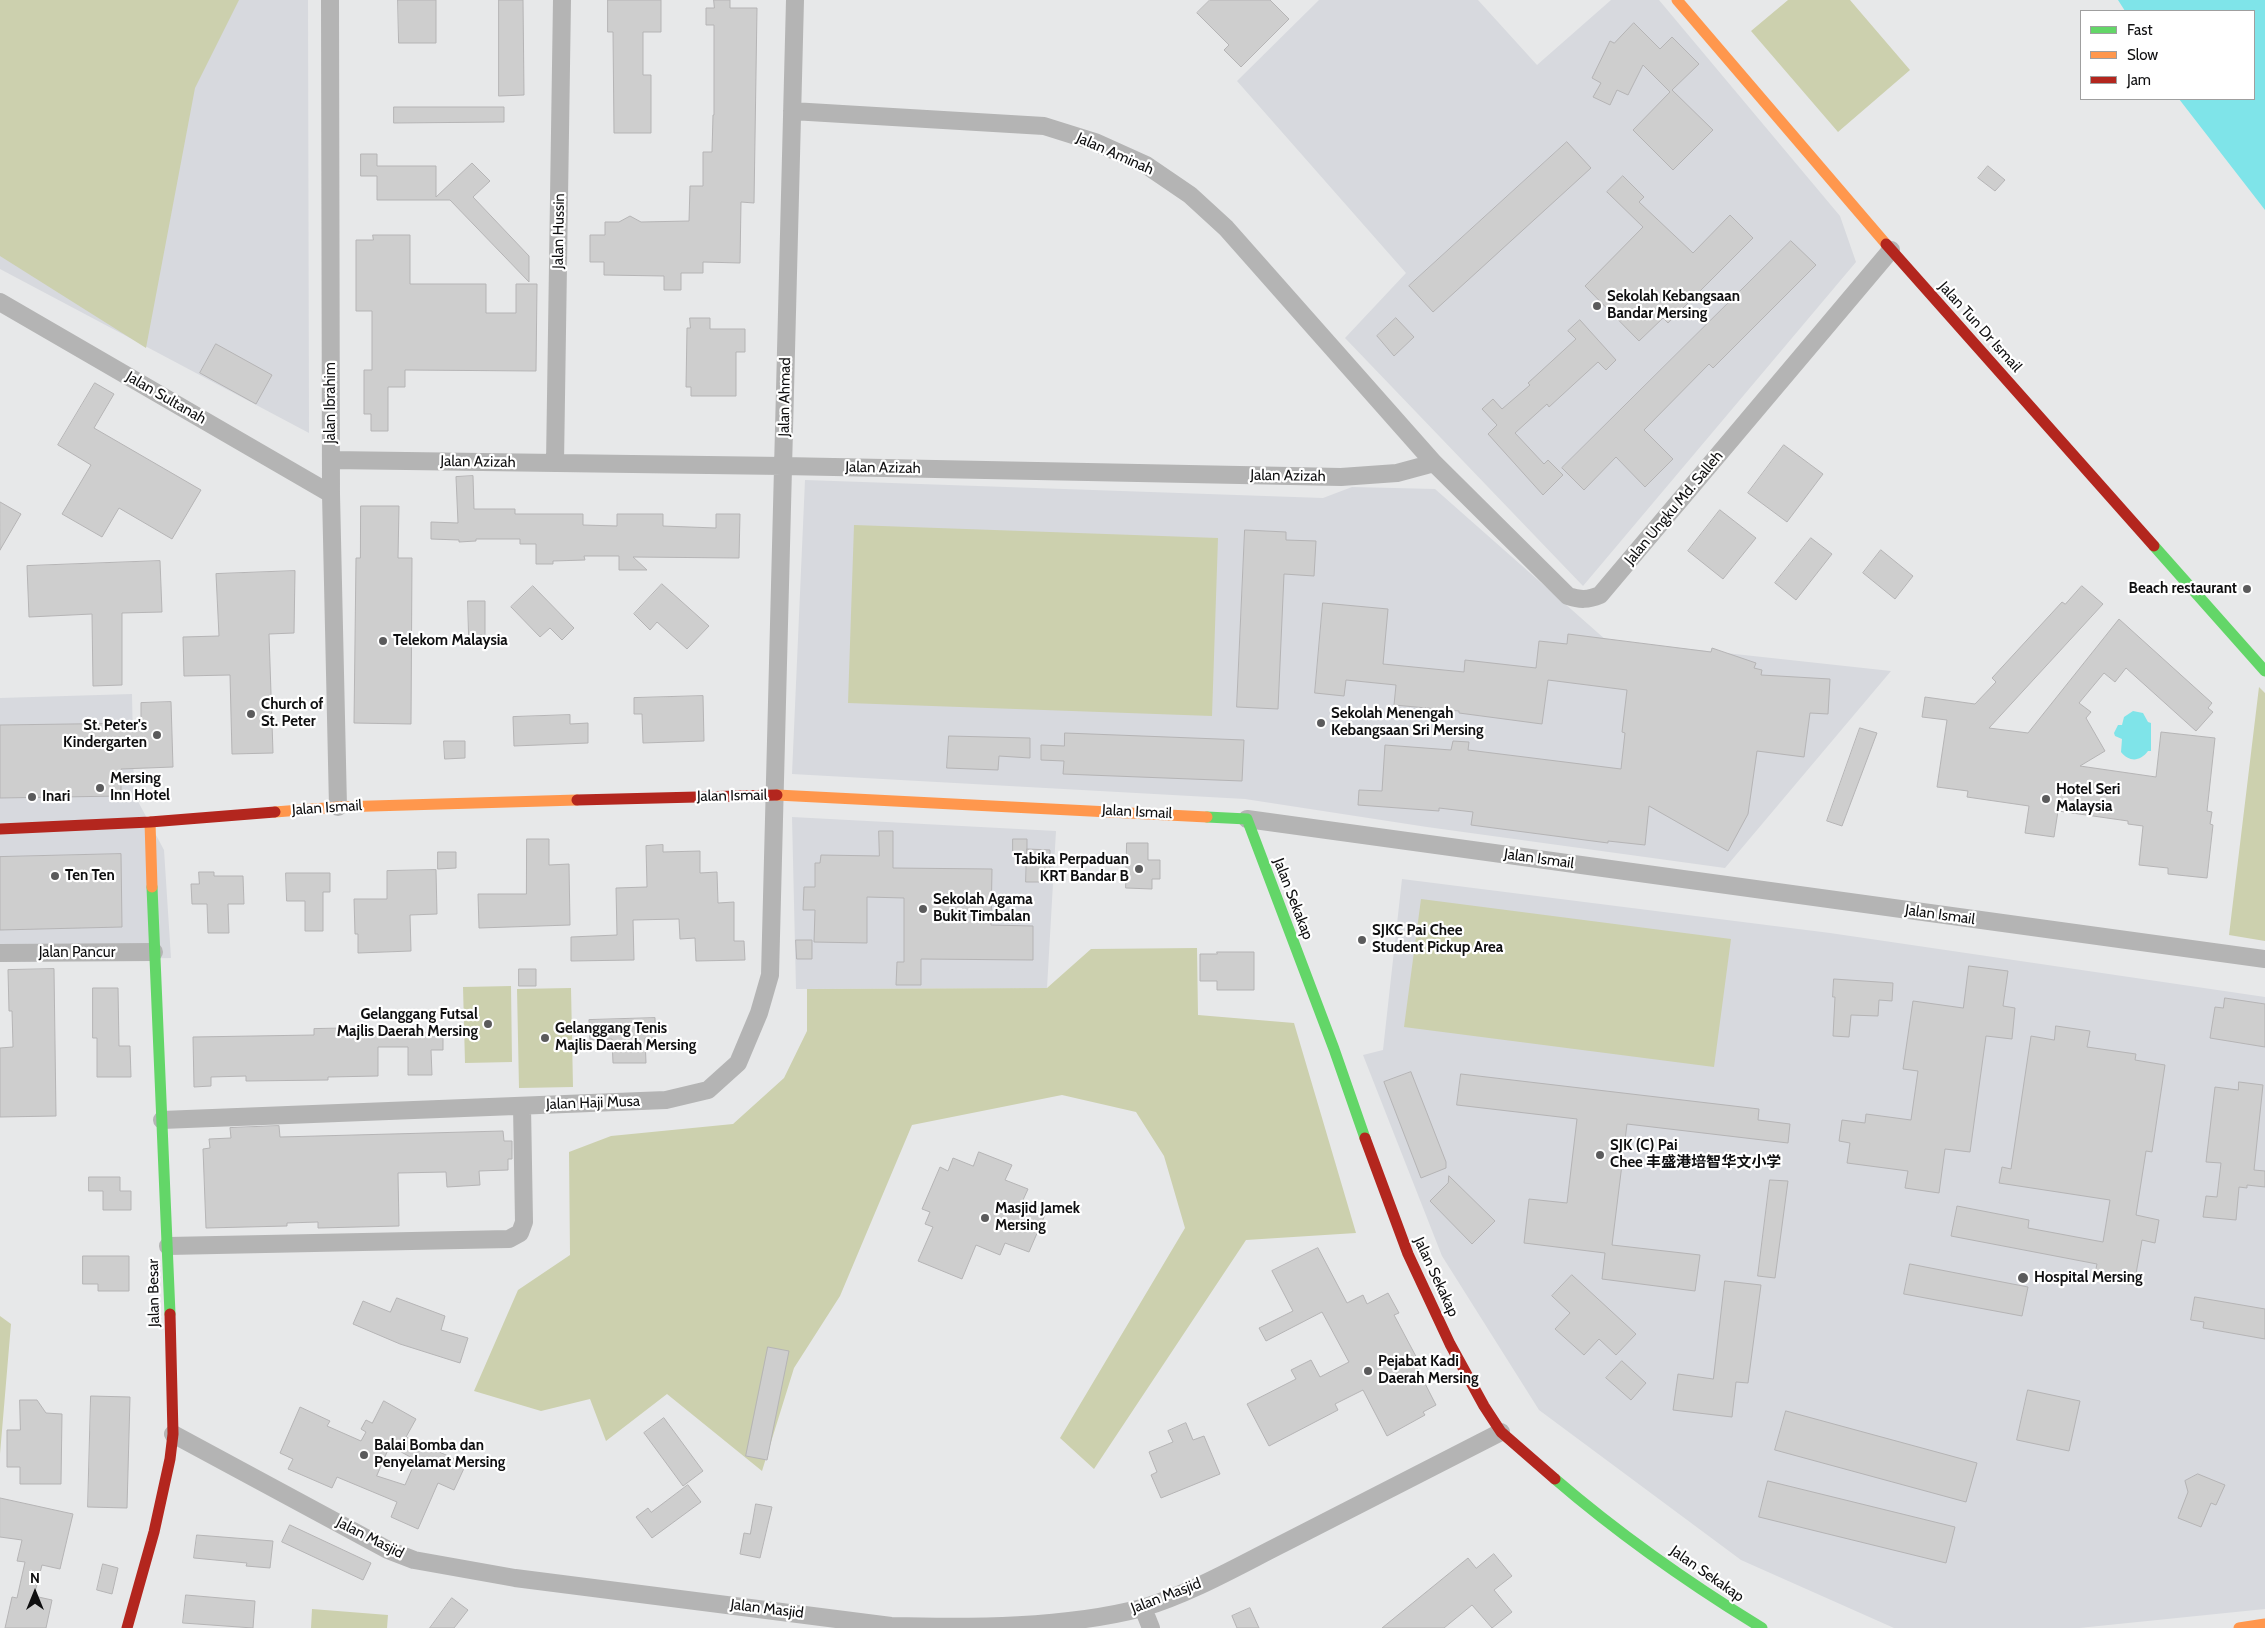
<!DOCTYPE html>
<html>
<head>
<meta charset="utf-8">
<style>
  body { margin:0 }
  #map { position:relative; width:2265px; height:1628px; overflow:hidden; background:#e7e8e9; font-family:Cabin,sans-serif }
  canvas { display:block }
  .legend { position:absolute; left:2080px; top:10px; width:175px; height:90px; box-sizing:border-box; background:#fff; border:1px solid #9f9f9f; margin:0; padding:6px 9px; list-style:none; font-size:15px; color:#0f0f10 }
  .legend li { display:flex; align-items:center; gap:10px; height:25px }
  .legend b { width:25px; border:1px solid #9f9f9f }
  .north { position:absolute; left:10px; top:1568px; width:50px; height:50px; -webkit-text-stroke:4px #fff; paint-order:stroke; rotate:0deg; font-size:14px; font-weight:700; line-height:20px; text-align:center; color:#0f0f10 }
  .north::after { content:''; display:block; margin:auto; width:18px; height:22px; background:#0f0f10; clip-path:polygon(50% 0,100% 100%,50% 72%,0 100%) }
</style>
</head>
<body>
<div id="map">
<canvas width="2265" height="1628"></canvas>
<ul class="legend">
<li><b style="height:6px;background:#63d668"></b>Fast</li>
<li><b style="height:6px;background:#ff974d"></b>Slow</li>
<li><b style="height:6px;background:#b3261e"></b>Jam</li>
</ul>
<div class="north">N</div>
</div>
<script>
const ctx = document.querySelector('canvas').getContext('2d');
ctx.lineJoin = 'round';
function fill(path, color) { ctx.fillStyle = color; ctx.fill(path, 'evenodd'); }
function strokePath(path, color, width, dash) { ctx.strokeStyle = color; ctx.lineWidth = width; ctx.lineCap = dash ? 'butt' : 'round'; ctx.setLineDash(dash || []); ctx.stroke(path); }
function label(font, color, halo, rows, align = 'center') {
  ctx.font = font + ' Cabin,"Noto Sans SC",sans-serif'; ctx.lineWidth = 4.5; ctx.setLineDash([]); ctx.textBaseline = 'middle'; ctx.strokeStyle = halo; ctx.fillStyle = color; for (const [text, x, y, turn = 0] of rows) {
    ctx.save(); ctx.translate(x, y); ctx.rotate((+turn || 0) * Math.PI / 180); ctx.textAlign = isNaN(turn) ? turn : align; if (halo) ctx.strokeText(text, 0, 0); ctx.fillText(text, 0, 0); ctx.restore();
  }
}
fill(new Path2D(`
  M0,0H308L309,433L0,269Z
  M1319,0H1478L1537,65L1611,0H1659L1840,216L1856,262L1583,586L1345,338L1406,273L1237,81Z
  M805,480L1323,498L1352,487L1435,489L1606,640L1891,671L1725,868L1427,827L1245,799L792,774Z
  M132,694L134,794L164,850L171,958L0,962V698Z
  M792,817L1056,831L1047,988L796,989Z
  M1402,879L1830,933L2265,997V1609L2079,1628H1894L1741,1560L1539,1410L1442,1256L1363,1055L1383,1050Z`), '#d7d9de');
fill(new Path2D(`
  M0,0H239L195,88L146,348L0,256Z
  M1788,0H1850L1910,70L1838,132L1751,31Z
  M854,525L1218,538L1212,716L848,703Z
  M2259,687L2265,693V941L2229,935Z
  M1421,899L1731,939L1714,1067L1404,1027Z
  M1197,948L1198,1015L1294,1023L1356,1233L1246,1240L1094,1469L1060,1438L1185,1228L1164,1156L1136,1112L1062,1095L912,1125L840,1296L794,1368L762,1471L667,1394L606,1441L590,1399L541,1411L474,1391L518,1290L570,1255L569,1152L611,1136L733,1124L784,1078L807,1031V989L1047,988L1091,949Z
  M511,986L512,1062L465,1063L463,987Z
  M571,988L573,1087L519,1088L517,989Z
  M0,1316L11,1324L0,1454Z
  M312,1609L388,1615L387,1628H311Z`), '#ccd0ae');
fill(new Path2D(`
  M2118,0H2265V210L2179,99H2254V11H2125Z
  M2133,711L2143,713L2148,722L2151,723V751H2148C2140,762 2129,762 2121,752L2122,739L2115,736L2114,733L2118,725H2122L2124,717Z`), '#7fe4e9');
const building = new Path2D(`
  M398,0H436V43H399Z
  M499,0H523L524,95L499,96Z
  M608,0H661V32H643V75H651V133H614L613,32H608Z
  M714,0H730V8H757L754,203L741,202L740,263L703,262V273H681V290H664V276L604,275V262H590V235H605V222H619L630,216L641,222L689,221L690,186H703V152H712L713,115H714V25H706V8H714Z
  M1210,0H1270L1289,19L1241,67L1224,50L1229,45L1197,13Z
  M1634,23L1660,49L1672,37L1699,64L1672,90L1713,130L1673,170L1633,130L1670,92L1643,65L1628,95L1617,90L1610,105L1593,97L1601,83L1592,78L1610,41L1614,43Z
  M394,107H504V122L394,123Z
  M1567,142L1591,168L1433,312L1409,286Z
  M361,154H377V166H436V197L472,163L490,181L473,197L529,256V282L450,200H377V176H361Z
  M1988,166L2005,180L1995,191L1978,178Z
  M1623,176L1644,197L1639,202L1693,253L1730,215L1753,238L1668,323L1663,318L1639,341L1585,286L1643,227L1607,192Z
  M373,235H410V284H486V313H516V284H537L536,371L405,370V387H388V431H371V414H364V370H372V311H356V240H373Z
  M1791,241L1816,265L1713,368L1709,364L1644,430L1673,459L1645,487L1616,457L1584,490L1562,468Z
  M690,318H710V329H745V352H736V396H691V387H686L687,328H690Z
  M1396,318L1414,337L1394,356L1377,336Z
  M1580,320L1616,360L1606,370L1598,362L1549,407L1547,404L1515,433L1544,464L1548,460L1563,475L1543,495L1488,434L1497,425L1482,409L1493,399L1502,409L1530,385L1528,383L1576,339L1568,331Z
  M216,344L272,375L256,404L200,373Z
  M95,383L114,394L94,428L201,490L172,539L119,508L102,537L62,514L91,465L58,445Z
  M1784,445L1823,474L1787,522L1748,493Z
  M473,476L474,509H515V514H583V525L617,526V514H663V526L716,528V514H740L739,558L633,557L647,570H619V556H584L585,560L553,561V564H536V544H520V539H476V541L459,542V540L431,539V522L458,523L456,477Z
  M0,502L21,514L0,550Z
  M361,506H399L398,558H412L411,724L354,723L356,558H360Z
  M1720,510L1756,538L1723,579L1688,551Z
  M1245,530L1286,532V540L1316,541L1314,576L1284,574L1278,709L1237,707Z
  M1811,538L1832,554L1796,600L1775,583Z
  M1881,550L1913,576L1895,599L1863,573Z
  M160,561L162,612L122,613V685L93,686L92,614L29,617L27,566Z
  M295,571L294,633L269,634L273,753L232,754L230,675L184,676L183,637L219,636L216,574Z
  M662,584L709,626L687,649L657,622L650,630L634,614Z
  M533,586L574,628L562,640L550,628L540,637L511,607Z
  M2082,586L2103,604L1989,728L2028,733L2119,619L2212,703L2208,708L2213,712L2196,731L2126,668L2115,682L2104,673L2079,703L2091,712L2086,718L2105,751L2080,766L2156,777L2161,732L2215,738L2207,811L2212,812L2210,824L2213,825L2207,878L2168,874V868L2139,865L2143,826L2128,824V821L2058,811L2054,837L2025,833L2029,806L1967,797L1968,791L1937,787L1947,720L1922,717L1925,697L1975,704L1996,682L1992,678L2062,602L2065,604Z
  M468,601H485V635L469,636Z
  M1323,603L1388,609L1383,664L1464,672L1465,660L1536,668L1539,641L1567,644L1568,634L1711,652L1712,648L1756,663L1754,668L1762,670L1761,675L1830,679L1828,714L1810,713L1804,757L1757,751L1748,814L1728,851L1649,806L1645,845L1608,841V843L1471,825L1473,812L1439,808V811L1358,805L1359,790L1382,791L1385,745L1451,750L1453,741L1469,742L1468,750L1621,769L1625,733L1622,732L1627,690L1548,680L1542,724L1459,713V711L1394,705L1396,685L1346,680L1344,696L1315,693Z
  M703,696L704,741L643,743L642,714H634V698Z
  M171,702L173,767L121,769V796L0,798V725L141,723V703Z
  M570,715V724L588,723V743L514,746L513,717Z
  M1860,728L1877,733L1842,826L1827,821Z
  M1065,733L1244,740L1242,781L1063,774L1064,761L1041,760V745L1064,746Z
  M949,736L1030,738V758L999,756L998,770L947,768Z
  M444,741H465V758L445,759Z
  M879,831H893V868L992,869L991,925L1033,926V960L921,959V985H896L897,962H904V898L867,897V943L814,942L815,910H803L804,887H815V863H820L821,855L879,856Z
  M527,839H549V865L569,864L570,925L479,928L478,894H526Z
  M1013,839H1027V854H1013Z
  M1127,843H1148V860H1160V879H1152V889L1126,888Z
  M663,845V852L700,851V873L717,872L718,903L734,902V941H744L745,960L696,961L695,938L680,939L679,919L633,920L634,960L571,961V937L617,935L616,888L647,887L646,846Z
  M1027,849L1050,850V882H1026Z
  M438,852H456V868L438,869Z
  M121,854L122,927L0,930V857Z
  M436,870L437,914L410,915L411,951L358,953V934H355L354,899H387V871Z
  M199,872H214V876H243L244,904H228L229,933H208L207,904H192L191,884H199Z
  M286,873H330V892H323V931H305V901H287Z
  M796,940H812V959H797Z
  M1217,952H1254V990H1217V981H1200V954H1217Z
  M1969,966L2008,971L2003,1006L2015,1008L2012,1039L1986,1036L1970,1152L1945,1149L1939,1193L1905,1188L1908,1171L1847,1163L1850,1143L1839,1141L1842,1120L1865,1123L1866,1114L1911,1120L1918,1071L1903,1069L1913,1001L1963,1008Z
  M54,969L56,1116L0,1117V1048L13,1047L12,1011H9L8,970Z
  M519,969H536V986H519Z
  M1834,979L1893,983L1892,1001L1879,1000L1878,1016L1851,1015L1849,1037L1833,1036L1835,997H1833Z
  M93,988H118L119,1046H130L131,1077H97V1038H93Z
  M2225,998L2265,1004V1047L2210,1038L2215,1007L2223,1008Z
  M655,1018V1038H645L646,1063H613L612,1039L590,1040L589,1020Z
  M2056,1026L2090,1031L2087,1047L2136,1054L2135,1060L2165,1065L2152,1152L2146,1151L2136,1215L2159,1220L2155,1243L2142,1240L2134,1285L2094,1278L2097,1264L1951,1236L1957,1206L2029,1220L2028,1228L2103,1242L2110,1200L1999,1183L2002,1167L2011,1169L2031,1036L2054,1040Z
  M364,1028V1033L443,1032V1050H431L432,1075H408V1047H378V1076L328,1077V1080L246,1081V1076L211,1077V1086L194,1087L193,1037L314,1035V1029Z
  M1411,1072L1446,1162V1168L1421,1178L1384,1082Z
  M1461,1074L1759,1109L1758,1120L1790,1124L1788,1143L1627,1124L1612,1245L1700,1255L1695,1291L1602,1279L1605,1253L1524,1243L1529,1199L1567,1203L1577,1119L1457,1105Z
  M2239,1082L2263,1085L2254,1170L2265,1171V1187L2247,1185V1188L2239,1187L2236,1220L2203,1217L2206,1196L2217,1197L2221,1163L2206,1162L2215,1087L2238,1090Z
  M279,1126L280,1137L503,1131L504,1141H512V1159H508V1170L479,1171L480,1185L447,1187L446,1172L398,1173L399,1226L318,1228V1222L287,1223V1226L206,1228L203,1149L210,1148L209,1139L231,1138L230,1128Z
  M979,1152L1012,1165L1005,1180L1028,1189L1023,1200L1047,1210L1029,1252L1005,1243L1000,1255L976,1245L962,1279L918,1261L933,1227L925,1224L930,1212L922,1209L940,1167L948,1171L953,1158L973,1166Z
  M1449,1176L1495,1221L1472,1244L1430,1201L1448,1183Z
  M89,1177H120V1191H131V1210H103V1191H89Z
  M1770,1180L1788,1181L1775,1278L1758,1276Z
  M1318,1248L1347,1303L1363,1295L1367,1304L1388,1293L1399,1313L1394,1315L1420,1364L1416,1366L1436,1405L1423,1412L1425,1415L1387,1436L1363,1390L1335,1404L1338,1410L1269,1446L1247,1404L1296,1379L1291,1370L1311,1360L1320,1377L1349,1362L1322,1312L1266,1341L1259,1328L1293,1311L1272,1271Z
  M83,1256H129V1291H98V1284H83Z
  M1910,1264L2028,1287L2022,1316L1904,1294Z
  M1572,1275L1636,1334L1616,1355L1599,1339L1584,1355L1555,1329L1570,1313L1552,1296Z
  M1725,1281L1761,1285L1748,1383L1736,1382L1732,1417L1673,1410L1678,1374L1713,1379Z
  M2195,1297L2265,1309V1339L2203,1328L2204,1322L2191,1320Z
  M397,1298L445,1316L441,1330L468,1338L460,1363L400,1344L353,1324L363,1301L390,1312Z
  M768,1347L789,1351L767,1460L746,1456Z
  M1622,1361L1646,1383L1631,1400L1606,1378Z
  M2028,1390L2080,1401L2069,1451L2017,1440Z
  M91,1396L130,1397L127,1508L88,1507Z
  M20,1400H37L46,1413L62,1414L61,1484H20V1467H7V1430H20Z
  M384,1401L416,1419L406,1437L466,1464L454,1490L438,1483L418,1529L391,1517L397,1502L337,1477L332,1488L288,1469L293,1459L280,1453L300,1407L330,1421L327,1426L361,1441L366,1432L361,1429L366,1420L372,1423ZM390,1446L416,1460L405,1485L377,1476Z
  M1786,1411L1977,1463L1966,1502L1775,1450Z
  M664,1418L703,1471L683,1486L644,1433Z
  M1186,1423L1193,1440L1204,1436L1220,1474L1161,1498L1151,1475L1157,1472L1149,1452L1173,1442L1168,1431Z
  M2198,1474L2225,1485L2216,1505L2211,1503L2201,1527L2178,1518L2188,1492L2185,1481Z
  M1768,1481L1955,1527L1946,1563L1759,1517Z
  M688,1485L701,1502L652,1538L636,1517L648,1508L651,1512Z
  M0,1498L73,1514L60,1569L42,1565L34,1596L52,1600L46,1628H5L12,1597L17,1598L25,1562L17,1561L22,1540L0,1537Z
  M756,1504L772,1507L760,1558L740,1554L744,1533L750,1534Z
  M290,1525L371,1563L363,1580L282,1542Z
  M197,1535L273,1541L270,1568L246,1566L247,1563L194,1558Z
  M1494,1554L1512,1576L1494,1590L1512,1612L1492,1628L1472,1605L1444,1628H1382L1468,1558L1476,1568Z
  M103,1564L118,1568L112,1594L97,1590Z
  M186,1595L255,1601L253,1628L183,1623Z
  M452,1598L468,1610L454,1628H430Z
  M1250,1608L1259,1628H1237L1232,1616Z`);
fill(building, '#cecece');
strokePath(building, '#b5b4b5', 1);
strokePath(new Path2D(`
  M330,0L331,494L338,807
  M792,111L1044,126L1095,142L1146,165L1190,195L1226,228L1434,463L1568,596C1580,600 1588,600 1600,595L1891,250
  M0,302L331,494
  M331,460L783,466L1341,477L1397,473L1434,463
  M555,463L562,0
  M1247,819L2265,959
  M0,953L154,952
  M162,1120L666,1100L708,1090L738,1063L759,1013L770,975L795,0
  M168,1246L509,1239L520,1233L524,1222L522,1106
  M173,1434L388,1550L414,1560L515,1578L891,1626C972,1628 1065,1628 1142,1608C1192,1593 1240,1565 1286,1542C1358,1505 1430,1469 1501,1432
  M1143,1608L1151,1628`), '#b4b4b4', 18);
strokePath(new Path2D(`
  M2154,546L2265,671
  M1207,817L1247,819L1334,1049L1365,1138
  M152,887L170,1314
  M1555,1479C1619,1534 1690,1584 1762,1628`), '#63d668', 11);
strokePath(new Path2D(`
  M1677,0L1886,244
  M777,795L1207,817
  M275,812L338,807L577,800
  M150,822L152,887
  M2239,1628L2265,1624`), '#ff974d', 11);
strokePath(new Path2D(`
  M1886,244L2154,546
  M577,800L777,795
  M0,829L150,822L275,812
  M1365,1138L1408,1254L1450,1344L1484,1406L1501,1432L1555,1479
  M127,1628L154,1532L170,1459L173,1434L170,1314`), '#b3261e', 11);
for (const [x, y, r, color] of [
  [1597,306,5,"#5b5b5c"],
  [2247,589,5,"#5b5b5c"],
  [383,641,5,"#5b5b5c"],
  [251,714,5,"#5b5b5c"],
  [1321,723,5,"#5b5b5c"],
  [157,735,5,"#5b5b5c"],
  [100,788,5,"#5b5b5c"],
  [32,797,5,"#5b5b5c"],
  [2046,799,5,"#5b5b5c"],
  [1139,869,5,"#5b5b5c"],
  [55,876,5,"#5b5b5c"],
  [923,909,5,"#5b5b5c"],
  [1362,940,5,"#5b5b5c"],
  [488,1024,5,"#5b5b5c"],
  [545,1038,5,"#5b5b5c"],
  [1600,1155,5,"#5b5b5c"],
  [985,1218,5,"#5b5b5c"],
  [2023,1278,6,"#5b5b5c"],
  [1368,1371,5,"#5b5b5c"],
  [364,1455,5,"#5b5b5c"]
]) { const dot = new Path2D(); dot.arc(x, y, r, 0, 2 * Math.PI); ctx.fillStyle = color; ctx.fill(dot); strokePath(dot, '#fff', 2); }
label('15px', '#0f0f10', '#fff', [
  ["Jalan Aminah",1115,154,24],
  ["Jalan Hussin",559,231,-89],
  ["Jalan Tun Dr Ismail",1980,327,48],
  ["Jalan Ahmad",785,397,-89],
  ["Jalan Sultanah",166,398,30],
  ["Jalan Ibrahim",331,403,-90],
  ["Jalan Azizah",478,462,1],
  ["Jalan Azizah",883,468,1],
  ["Jalan Azizah",1288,476,1],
  ["Jalan Ungku Md. Salleh",1674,508,-50],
  ["Jalan Ismail",732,796,-1],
  ["Jalan Ismail",327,808,-4],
  ["Jalan Ismail",1137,812,3],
  ["Jalan Ismail",1539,859,8],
  ["Jalan Sekakap",1293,899,69],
  ["Jalan Ismail",1940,915,8],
  ["Jalan Pancur",77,953],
  ["Jalan Haji Musa",593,1103,-2],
  ["Jalan Sekakap",1436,1277,65],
  ["Jalan Besar",154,1293,-91],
  ["Jalan Masjid",370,1538,27],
  ["Jalan Sekakap",1707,1574,35],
  ["Jalan Masjid",1166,1596,-21],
  ["Jalan Masjid",767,1609,7]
]);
label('bold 15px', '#0f0f10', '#fff', [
  ["Sekolah Kebangsaan",1607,297],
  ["Bandar Mersing",1607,314],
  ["Beach restaurant",2237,589,"right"],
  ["Telekom Malaysia",393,641],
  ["Church of",261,705],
  ["St. Peter",261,722],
  ["Sekolah Menengah",1331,714],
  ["Kebangsaan Sri Mersing",1331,731],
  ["St. Peter's",147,726,"right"],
  ["Kindergarten",147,743,"right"],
  ["Mersing",110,779],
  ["Inn Hotel",110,796],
  ["Hotel Seri",2056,790],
  ["Malaysia",2056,807],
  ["Inari",42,797],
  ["Tabika Perpaduan",1129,860,"right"],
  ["KRT Bandar B",1129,877,"right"],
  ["Ten Ten",65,876],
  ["Sekolah Agama",933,900],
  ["Bukit Timbalan",933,917],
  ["SJKC Pai Chee",1372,931],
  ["Student Pickup Area",1372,948],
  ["Gelanggang Futsal",478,1015,"right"],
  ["Majlis Daerah Mersing",478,1032,"right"],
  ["Gelanggang Tenis",555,1029],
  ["Majlis Daerah Mersing",555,1046],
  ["SJK (C) Pai",1610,1146],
  ["Chee 丰盛港培智华文小学",1610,1163],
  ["Masjid Jamek",995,1209],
  ["Mersing",995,1226],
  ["Hospital Mersing",2034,1278],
  ["Pejabat Kadi",1378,1362],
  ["Daerah Mersing",1378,1379],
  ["Balai Bomba dan",374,1446],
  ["Penyelamat Mersing",374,1463]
], 'left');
</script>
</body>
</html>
